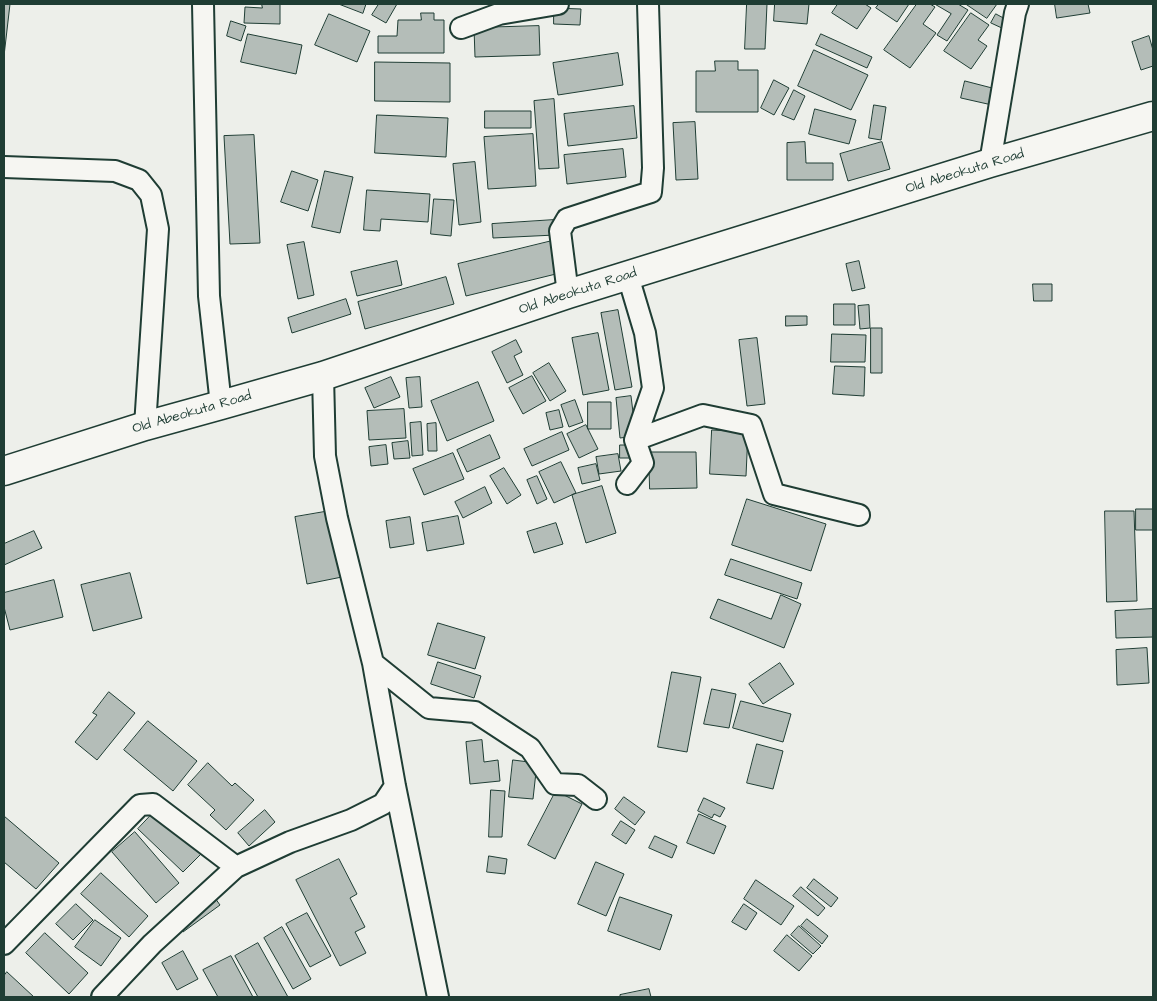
<!DOCTYPE html>
<html>
<head>
<meta charset="utf-8">
<style>
  body { margin:0 }
  #map { position:relative; width:1157px; height:1001px; overflow:hidden; background:#edefea; font-family:"Architects Daughter",sans-serif }
  canvas { display:block }
  .frame { position:absolute; inset:0; border:5px solid #1f3d34; pointer-events:none }
</style>
</head>
<body>
<div id="map">
<canvas width="1157" height="1001"></canvas>
<div class="frame"></div>
</div>
<script>
const ctx = document.querySelector('canvas').getContext('2d');
ctx.lineJoin = 'round';
function fill(path, color) { ctx.fillStyle = color; ctx.fill(path, 'evenodd'); }
function strokePath(path, color, width, dash) { ctx.strokeStyle = color; ctx.lineWidth = width; ctx.lineCap = dash ? 'butt' : 'round'; ctx.setLineDash(dash || []); ctx.stroke(path); }
function label(font, color, halo, rows, align = 'center') {
  ctx.font = font + ' "Architects Daughter",sans-serif'; ctx.lineWidth = 5; ctx.setLineDash([]); ctx.textBaseline = 'middle'; ctx.strokeStyle = halo; ctx.fillStyle = color; for (const [text, x, y, turn = 0] of rows) {
    ctx.save(); ctx.translate(x, y); ctx.rotate((+turn || 0) * Math.PI / 180); ctx.textAlign = isNaN(turn) ? turn : align; if (halo) ctx.strokeText(text, 0, 0); ctx.fillText(text, 0, 0); ctx.restore();
  }
}
const building = new Path2D(`
  M4,4H10L4,56Z
  M262,4H280V24L244,23L245,7L262,8Z
  M339,4H366L363,13Z
  M379,4H397L386,23L372,15Z
  M747,4H767L765,49H745Z
  M775,4H809L807,24L774,21Z
  M838,4H865L871,8L857,29L832,13Z
  M879,4H909L897,22L876,8Z
  M917,4H930L935,7L923,24L936,33L910,68L884,50Z
  M935,4H958L968,10L947,41L937,35L951,14Z
  M966,4H997L987,18Z
  M1055,4H1088L1090,13L1057,18Z
  M554,8L581,9L580,25L554,24Z
  M421,13H434V20H444V53H378V36H397L398,20H421Z
  M971,13L989,25L978,40L987,46L971,69L944,51Z
  M329,14L370,31L357,62L315,45Z
  M996,14L1009,21L1004,29L991,23Z
  M231,21L246,26L241,41L227,36Z
  M539,26L540,55L475,57L474,28Z
  M248,34L302,45L296,74L241,62Z
  M821,34L872,57L867,68L816,45Z
  M1149,36L1153,50V66L1141,70L1132,42Z
  M814,50L868,75L851,110L798,86Z
  M618,53L623,85L558,95L553,63Z
  M715,61H738V70H758V112H696V71H715Z
  M375,62L450,63V102L375,101Z
  M774,80L789,88L774,115L761,108Z
  M965,81L996,89L992,105L961,98Z
  M794,90L805,96L794,120L782,115Z
  M554,99L559,168L539,169L534,101Z
  M874,105L886,107L881,140L869,138Z
  M634,106L637,138L568,146L564,114Z
  M815,109L856,120L849,144L809,134Z
  M485,111H531V128H485Z
  M377,115L448,118L446,157L375,153Z
  M695,122L698,179L676,180L673,123Z
  M533,134L536,186L488,189L484,137Z
  M254,135L260,243L230,244L224,136Z
  M805,142L806,163H833V180H787V143Z
  M882,142L890,169L848,181L840,154Z
  M623,149L626,177L567,184L564,155Z
  M475,162L481,222L459,225L453,164Z
  M292,171L318,180L308,211L281,202Z
  M325,171L353,177L340,233L312,227Z
  M367,190L430,194L428,222L381,219L380,231L364,230Z
  M434,199L454,200L451,236L431,234Z
  M554,220L555,235L493,238L492,224Z
  M552,241L560,273L466,296L458,264Z
  M304,242L314,295L298,299L287,245Z
  M397,261L402,285L357,296L351,272Z
  M859,261L865,288L852,291L846,264Z
  M446,277L454,304L365,329L358,302Z
  M1033,284H1052V301H1034Z
  M346,299L351,314L292,333L288,318Z
  M834,304H855V325H834Z
  M869,305L870,328L860,329L858,306Z
  M618,310L632,387L615,390L601,313Z
  M786,316H807V325L786,326Z
  M871,328H882V373H871Z
  M598,333L609,390L583,395L572,338Z
  M832,334L866,335L865,362H831Z
  M757,338L765,404L747,406L739,340Z
  M516,340L522,352L514,356L523,375L507,383L492,352Z
  M549,363L566,391L550,401L533,373Z
  M835,366L865,367L864,396L833,394Z
  M532,376L546,401L523,414L509,388Z
  M391,377L400,397L374,408L365,388Z
  M420,377L422,407L409,408L406,378Z
  M478,382L494,421L447,441L431,401Z
  M631,396L636,436L620,438L616,398Z
  M575,400L583,422L569,427L561,405Z
  M588,402H611V429H588Z
  M404,409L406,438L369,440L367,411Z
  M559,410L563,427L550,430L546,413Z
  M421,422L423,455L412,456L410,423Z
  M436,423L437,451H428L427,424Z
  M586,425L598,449L579,458L567,434Z
  M712,430L748,432L746,476L710,474Z
  M562,432L569,450L532,466L524,449Z
  M490,435L500,458L467,472L457,450Z
  M408,441L410,458L394,459L392,443Z
  M386,445L388,464L371,466L369,447Z
  M620,445H633V458H620Z
  M649,452H696L697,488L650,489Z
  M453,453L464,479L424,495L413,469Z
  M618,454L621,471L599,474L596,457Z
  M561,462L576,493L554,503L539,472Z
  M596,464L600,480L582,484L578,468Z
  M504,468L521,495L507,504L490,476Z
  M537,476L547,499L537,504L527,480Z
  M602,486L616,533L586,543L572,495Z
  M485,487L492,503L463,518L455,502Z
  M747,499L826,524L811,571L732,545Z
  M1136,509H1153V530H1136Z
  M330,511L342,577L307,584L295,517Z
  M1105,511H1134L1137,601L1107,602Z
  M458,516L464,544L427,551L422,523Z
  M410,517L414,544L390,548L386,521Z
  M556,523L563,544L534,553L527,532Z
  M34,531L42,548L4,565V544Z
  M731,559L802,583L797,599L725,575Z
  M130,573L142,618L93,631L81,585Z
  M54,580L63,617L10,630L4,607V593Z
  M781,595L801,604L784,648L710,618L718,599L771,619Z
  M1153,609V637L1116,638L1115,611Z
  M438,623L485,637L475,669L428,655Z
  M1147,648L1149,683L1117,685L1116,650Z
  M438,662L481,676L474,698L431,684Z
  M780,663L794,684L763,704L749,684Z
  M672,672L701,677L687,752L658,747Z
  M712,689L736,694L729,728L704,724Z
  M109,692L135,713L97,760L75,742L97,715L93,713Z
  M741,701L791,714L783,742L733,728Z
  M148,721L197,761L173,791L124,750Z
  M482,740L484,762L498,760L500,781L470,784L466,742Z
  M757,744L783,751L773,789L747,783Z
  M513,760L537,763L533,799L509,797Z
  M208,763L232,786L235,783L254,800L226,830L210,815L215,810L188,785Z
  M491,790L505,791L502,837H489Z
  M556,791L582,804L555,859L528,845Z
  M624,797L645,812L635,825L615,809Z
  M704,798L725,808L720,817L714,814L712,818L698,811Z
  M265,810L275,822L249,846L238,833Z
  M155,811L201,854L183,872L138,829Z
  M699,814L726,826L714,854L687,843Z
  M4,816L59,863L36,889L4,862Z
  M621,821L635,830L626,844L612,835Z
  M135,832L179,883L156,903L112,852Z
  M655,836L677,846L672,858L649,848Z
  M489,856L507,859L505,874L487,872Z
  M339,859L357,894L350,898L365,927L355,932L366,953L340,966L296,880Z
  M596,862L624,874L606,916L578,904Z
  M101,873L148,916L129,937L81,894Z
  M814,879L838,898L831,907L807,888Z
  M756,880L794,906L781,925L744,899Z
  M801,887L825,908L818,916L793,896Z
  M620,897L672,915L660,950L608,931Z
  M215,898L220,905L183,932L178,925Z
  M76,904L93,920L73,940L56,924Z
  M744,904L757,913L746,930L732,922Z
  M307,913L331,956L310,967L286,924Z
  M807,919L828,936L822,944L801,926Z
  M95,920L121,938L101,966L75,947Z
  M799,926L821,946L813,954L791,935Z
  M282,927L311,979L293,989L264,938Z
  M45,933L88,973L69,994L26,953Z
  M787,935L812,956L799,971L774,951Z
  M258,943L288,997H258L235,956Z
  M183,951L198,979L177,990L162,963Z
  M231,956L253,997H218L203,970Z
  M7,972L34,997H4V976Z
  M649,989L651,997H620V995Z`);
fill(building, '#b4bdb8');
strokePath(building, '#1f3d34', 1);
const minor = new Path2D(`
  M203,4L209,296L221,405
  M461,28L499,14L558,4
  M990,163L1015,13L1018,4
  M4,167L115,171L139,180L151,195L158,229L145,426
  M568,294L560,231L567,219L613,204L651,192L653,168L648,4
  M323,376L325,456L337,518L373,663L395,786L438,997
  M635,440L703,415L751,425L774,494L859,515
  M627,484L643,463L635,440L653,388L645,333L628,276
  M373,663L429,708L475,712L530,748L555,784L578,785L596,799
  M4,944L140,805L153,804L236,867
  M102,997L152,944L236,867L290,842L351,820L383,804L395,786`);
const trunk = new Path2D(`
  M4,471L145,426L221,405L323,376L568,294L990,163L1153,116`);
strokePath(minor, '#1f3d34', 24);
strokePath(trunk, '#1f3d34', 31);
strokePath(minor, '#f6f6f2', 20);
strokePath(trunk, '#f6f6f2', 28);
label('14px', '#1f3d34', '#f6f6f2', [
  ["Old Abeokuta Road",965,172,-17],
  ["Old Abeokuta Road",578,292,-18],
  ["Old Abeokuta Road",192,413,-16]
]);
</script>
</body>
</html>
